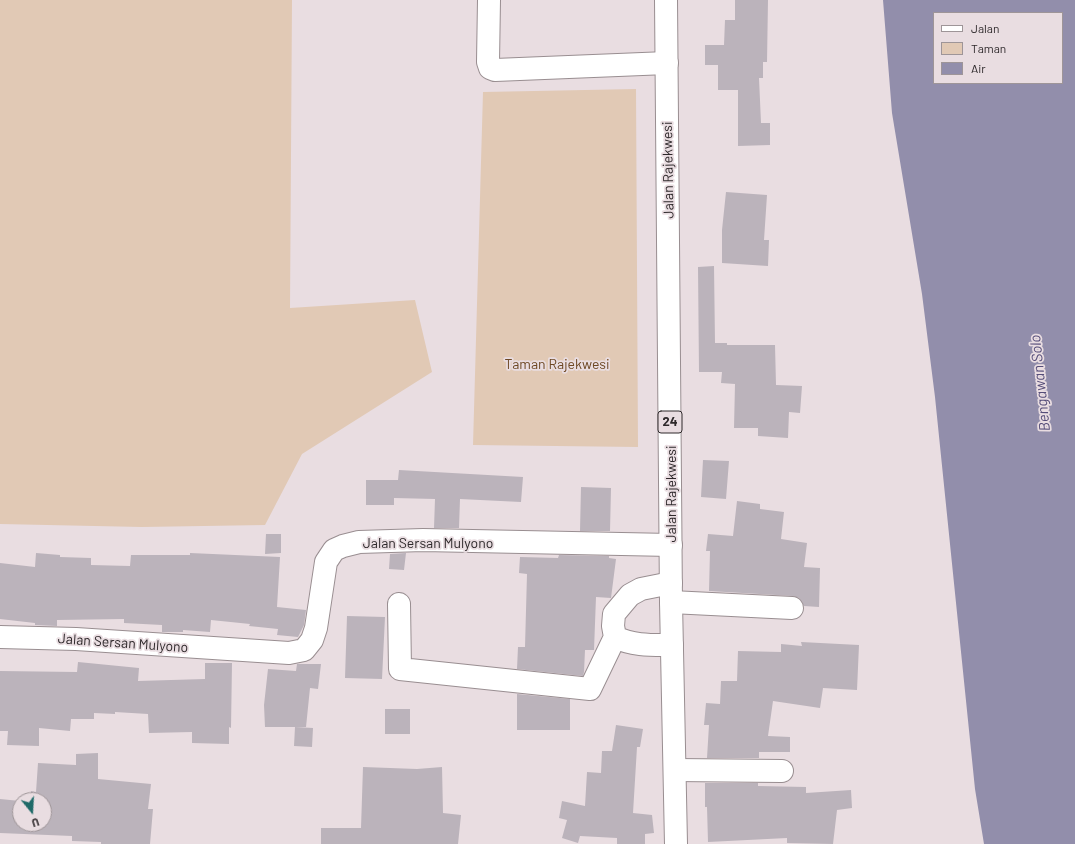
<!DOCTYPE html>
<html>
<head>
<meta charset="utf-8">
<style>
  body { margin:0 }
  #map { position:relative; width:1075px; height:844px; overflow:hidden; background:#e9dde1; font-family:Barlow,sans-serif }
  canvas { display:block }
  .legend { position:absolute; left:933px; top:12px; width:130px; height:72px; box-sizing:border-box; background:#e9dde1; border:1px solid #9e9598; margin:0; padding:5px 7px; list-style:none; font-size:12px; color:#2e292b }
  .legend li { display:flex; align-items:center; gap:8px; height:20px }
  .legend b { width:20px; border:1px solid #9e9598 }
  .north { position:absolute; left:12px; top:792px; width:40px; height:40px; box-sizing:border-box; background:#e9dde1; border:1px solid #9e9598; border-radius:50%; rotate:162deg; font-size:11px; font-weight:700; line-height:16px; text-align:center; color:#2e292b }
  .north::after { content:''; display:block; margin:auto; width:14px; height:18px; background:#1e6a68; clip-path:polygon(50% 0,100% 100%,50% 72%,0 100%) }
</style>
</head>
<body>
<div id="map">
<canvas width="1075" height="844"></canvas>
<ul class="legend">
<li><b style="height:5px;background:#fff"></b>Jalan</li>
<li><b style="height:11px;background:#e1c9b5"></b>Taman</li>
<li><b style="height:11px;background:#928eab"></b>Air</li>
</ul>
<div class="north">U</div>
</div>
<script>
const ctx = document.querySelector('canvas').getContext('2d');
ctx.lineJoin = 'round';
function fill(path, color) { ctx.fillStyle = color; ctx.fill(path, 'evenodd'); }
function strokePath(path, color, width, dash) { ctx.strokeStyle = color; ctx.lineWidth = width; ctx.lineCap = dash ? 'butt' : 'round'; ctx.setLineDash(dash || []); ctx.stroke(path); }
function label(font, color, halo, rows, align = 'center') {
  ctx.font = font + ' Barlow,sans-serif'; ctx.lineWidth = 3.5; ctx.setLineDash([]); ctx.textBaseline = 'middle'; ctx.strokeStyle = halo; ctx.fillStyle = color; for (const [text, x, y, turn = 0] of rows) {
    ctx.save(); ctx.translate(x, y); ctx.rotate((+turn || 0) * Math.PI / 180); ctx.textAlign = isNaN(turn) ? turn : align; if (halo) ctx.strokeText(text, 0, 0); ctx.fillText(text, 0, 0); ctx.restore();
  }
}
fill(new Path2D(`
  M0,0H292L290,308L415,300L432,372L302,454L265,525L142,527L0,524Z
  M636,89L638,447L473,445L483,92Z`), '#e1c9b5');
fill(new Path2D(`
  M883,0H1075V844H984L975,789L935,397L922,294L892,113ZM934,13H1062V83H934Z`), '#928eab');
fill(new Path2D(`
  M735,0H768L767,62H763V78H759L761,123H770V145L738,146V90H718V65H705V45H724L725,20H735Z
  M726,192L767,195L764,240H769L768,266L722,263V230Z
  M714,266L715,343H727V345H775L776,385L802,386L800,413L789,412L788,438L758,436V428H734L735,384L721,383L722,372H699L698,267Z
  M703,460L729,461L726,499L701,497Z
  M399,470L523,477L521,502L460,499L459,528H434L435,499L394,498V505H366V480H398Z
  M581,487L611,488L610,531H580Z
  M737,501L760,504V509L784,512L781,539L807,543L804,567L820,568L819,607L804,606L799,598L793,596L709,591L710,551H706L708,534L733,536Z
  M266,534H281V553L265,554Z
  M36,553L60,555V557L91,558V565L130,566L131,555H190V553L280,557L277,607L306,610L304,625L298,637L277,635L278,629L249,626L250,624L211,620L210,632L183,630V632H162V625L124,623V619L57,620V626L35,625V623L0,619V563L35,567Z
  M406,553L404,570L389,569L390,554Z
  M559,555L609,556V558L616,559L611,598L596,597L594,650H585L584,672L583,676L517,669L518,647H525L527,574L519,573L520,557L558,558Z
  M347,616L385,617L382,679L345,678Z
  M801,642L859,645L857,690L823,688L820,708L773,701L768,736L790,737V752H759V758H707L709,725H704L706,703L720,704L721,681H737L738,651L781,652V644L802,646Z
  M78,662L139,668L138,681L205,679V663H232L231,728L229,727V744L192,743V732L149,733L148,714L115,712V714L94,713V719H71L70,731L39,728V746L7,745L8,731H0V671L77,672Z
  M297,664H321L318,689L310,688L306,727H265L264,705L268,669L296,671Z
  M517,694L570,699V730H517Z
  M385,709H410V734H385Z
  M616,725L643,729L640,747H637L633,813L652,815L654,833L645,834V844H617V838L580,836L578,843L562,838L567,820L559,818L562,801L585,806L587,772L601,773L602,751H612Z
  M295,727L313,728L312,747L294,746Z
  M98,753V779L151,784L148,809H153L150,844H101V842L72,841V836L0,833V799L20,801V824H44V800H30L31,791L36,792L38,763L76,765V754Z
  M363,767L417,769L442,767L443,813L461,815L458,844H321V828H361Z
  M705,783H758V786L806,787V793L851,790L852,808L837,810L833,844L787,843V838L708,842L707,807H705Z`), '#bbb3bb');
const minor = new Path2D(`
  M489,0L488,62L490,68L495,70L667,63
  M671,602L792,608
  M399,604L400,669L590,689L615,637L613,626L614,614L630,595L641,589L671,583
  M0,637L76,639L289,653L304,650L312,640L316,628L326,562L334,550L343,546L359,542L423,540L671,545
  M615,637C633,646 652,645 672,645
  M675,770L782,771`);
const highway = new Path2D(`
  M666,0L671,602L676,844`);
strokePath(minor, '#998e91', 24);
strokePath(highway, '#998e91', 24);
strokePath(minor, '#fff', 22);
strokePath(highway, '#fff', 22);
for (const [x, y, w] of [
  [670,422,24]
]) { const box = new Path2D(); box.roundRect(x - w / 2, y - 11, w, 22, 3); ctx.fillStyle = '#e9dde1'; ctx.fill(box); strokePath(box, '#2e292b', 1); }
label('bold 13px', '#2e292b', null, [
  ["24",670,422]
]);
label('14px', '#2e292b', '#e9dde1', [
  ["Jalan Rajekwesi",668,170,-91],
  ["Jalan Rajekwesi",671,494,-90],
  ["Jalan Sersan Mulyono",428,543],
  ["Jalan Sersan Mulyono",123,643,4]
]);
label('14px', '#6d4723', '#e9dde1', [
  ["Taman Rajekwesi",557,364]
]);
label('italic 15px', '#554d79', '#e9dde1', [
  ["Bengawan Solo",1040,383,-96]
]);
</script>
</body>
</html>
